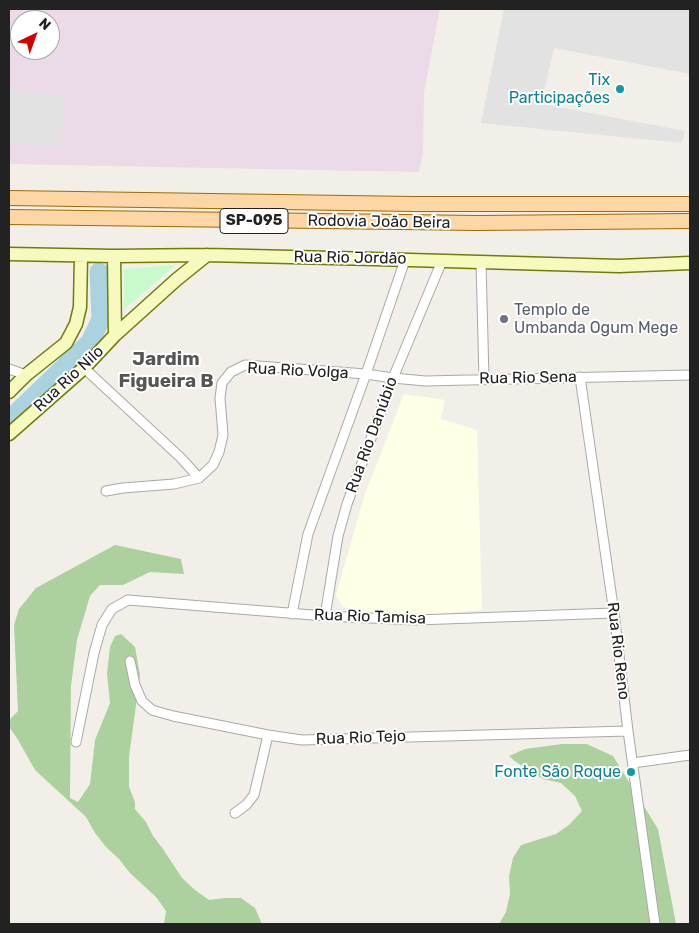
<!DOCTYPE html>
<html>
<head>
<meta charset="utf-8">
<style>
  body { margin:0 }
  #map { position:relative; width:699px; height:933px; overflow:hidden; background:#f2efe9; font-family:Rubik,sans-serif }
  canvas { display:block }
  .frame { position:absolute; inset:0; border:10px solid #222; pointer-events:none }
  .north { position:absolute; left:10px; top:10px; width:50px; height:50px; box-sizing:border-box; background:#fff; border:1px solid #a7a7a7; border-radius:50%; rotate:42deg; font-size:14px; font-weight:700; line-height:20px; text-align:center; color:#222 }
  .north::after { content:''; display:block; margin:auto; width:18px; height:22px; background:#d40000; clip-path:polygon(50% 0,100% 100%,50% 72%,0 100%) }
</style>
</head>
<body>
<div id="map">
<canvas width="699" height="933"></canvas>
<div class="frame"></div>
<div class="north">N</div>
</div>
<script>
const ctx = document.querySelector('canvas').getContext('2d');
ctx.lineJoin = 'round';
function fill(path, color) { ctx.fillStyle = color; ctx.fill(path, 'evenodd'); }
function strokePath(path, color, width, dash) { ctx.strokeStyle = color; ctx.lineWidth = width; ctx.lineCap = dash ? 'butt' : 'round'; ctx.setLineDash(dash || []); ctx.stroke(path); }
function label(font, color, halo, rows, align = 'center') {
  ctx.font = font + ' Rubik,sans-serif'; ctx.lineWidth = 4; ctx.setLineDash([]); ctx.textBaseline = 'middle'; ctx.strokeStyle = halo; ctx.fillStyle = color; for (const [text, x, y, turn = 0] of rows) {
    ctx.save(); ctx.translate(x, y); ctx.rotate((+turn || 0) * Math.PI / 180); ctx.textAlign = isNaN(turn) ? turn : align; if (halo) ctx.strokeText(text, 0, 0); ctx.fillText(text, 0, 0); ctx.restore();
  }
}
fill(new Path2D(`
  M9,9H440L424,92L423,153L419,172L9,164ZM20,20H50V50H20Z`), '#ebdbe8');
fill(new Path2D(`
  M404,394L445,400L441,419L477,430L482,610L412,616L362,614L342,606L336,595L365,494Z`), '#ffffe5');
fill(new Path2D(`
  M115,545L181,559L184,574L150,572L123,585H100L90,596L77,640L71,686L70,798L78,802L90,784L95,740L110,703L107,673L110,647L115,636L121,634L135,647L140,675L129,757V787L135,802V809L146,822L153,836L163,849L182,878L195,890L209,900L225,898H241L255,908L262,924H164L166,911L156,897L130,873L119,859L106,847L95,833L86,817L35,770L17,738L9,727V720L18,711L14,625L19,609L36,588Z
  M562,744H587L613,756L658,829L676,924H499L506,912L510,894L509,876L513,858L521,845L556,834L569,825L582,811L575,796L561,783L543,779L516,762L509,756L525,749Z`), '#add19e');
fill(new Path2D(`
  M176,265L124,309V269Z`), '#c8facc');
fill(new Path2D(`
  M504,9H690V74L554,48L543,95V104L685,131L682,143L481,123Z
  M9,91L63,96L62,146L9,144Z`), '#e2e2e2');
strokePath(new Path2D(`
  M9,420L90,342L101,319L99,272`), '#aad3df', 19);
const street = new Path2D(`
  M481,262L484,379
  M84,368L181,458L199,478
  M9,369L26,375
  M580,377L614,613L628,731L655,924
  M106,491L123,488L174,484L199,478L213,465L219,452L223,435L220,398L222,383L231,372L245,365L366,374L393,378L425,381L690,375
  M292,614L308,534L366,374L405,260
  M325,616L338,536L347,504L393,378L442,261
  M130,661L135,685L142,701L152,710L173,716L268,735L302,740L628,731
  M76,742L94,653L102,625L112,609L128,600L325,616L416,620L614,613
  M633,763L690,755
  M235,813L246,805L254,795L268,735`);
const secondary = new Path2D(`
  M9,254L114,256L207,255L375,259L619,266L690,263
  M114,256L115,335
  M9,392L26,375L66,343L76,324L80,307L81,256
  M9,434L84,368L115,335L176,280L207,255`);
const primary = new Path2D(`
  M9,198L414,204H690
  M9,217L478,223L690,221`);
strokePath(street, '#a9a9a9', 11);
strokePath(secondary, '#707d05', 15);
strokePath(primary, '#a06b00', 16);
strokePath(street, '#fff', 9);
strokePath(secondary, '#f7fabf', 12);
strokePath(primary, '#fcd6a4', 14);
for (const [x, y, r, color] of [
  [620,89,5,"#0f9aa8"],
  [504,319,5,"#6b7280"],
  [631,772,5,"#0f9aa8"]
]) { const dot = new Path2D(); dot.arc(x, y, r, 0, 2 * Math.PI); ctx.fillStyle = color; ctx.fill(dot); strokePath(dot, '#fff', 2); }
for (const [x, y, w] of [
  [254,221,68]
]) { const box = new Path2D(); box.roundRect(x - w / 2, y - 12.5, w, 25, 4); ctx.fillStyle = '#fff'; ctx.fill(box); strokePath(box, '#222', 1); }
label('bold 15px', '#222', null, [
  ["SP-095",254,221]
]);
label('16px', '#0d838f', '#fff', [
  ["Tix",610,80],
  ["Participações",610,98],
  ["Fonte São Roque",621,772]
], 'right');
label('16px', '#222', '#fff', [
  ["Rodovia João Beira",379,222,1],
  ["Rua Rio Jordão",350,258,1],
  ["Rua Rio Volga",298,371,3],
  ["Rua Rio Sena",528,378,-1],
  ["Rua Rio Nilo",69,379,-43],
  ["Rua Rio Danúbio",372,435,-70],
  ["Rua Rio Tamisa",370,617,2],
  ["Rua Rio Reno",618,651,83],
  ["Rua Rio Tejo",361,738,-2]
]);
label('16px', '#5b616d', '#fff', [
  ["Templo de",514,310],
  ["Umbanda Ogum Mege",514,328]
], 'left');
label('bold 19px', '#555', '#fff', [
  ["Jardim",166,360],
  ["Figueira B",166,382]
]);
</script>
</body>
</html>
